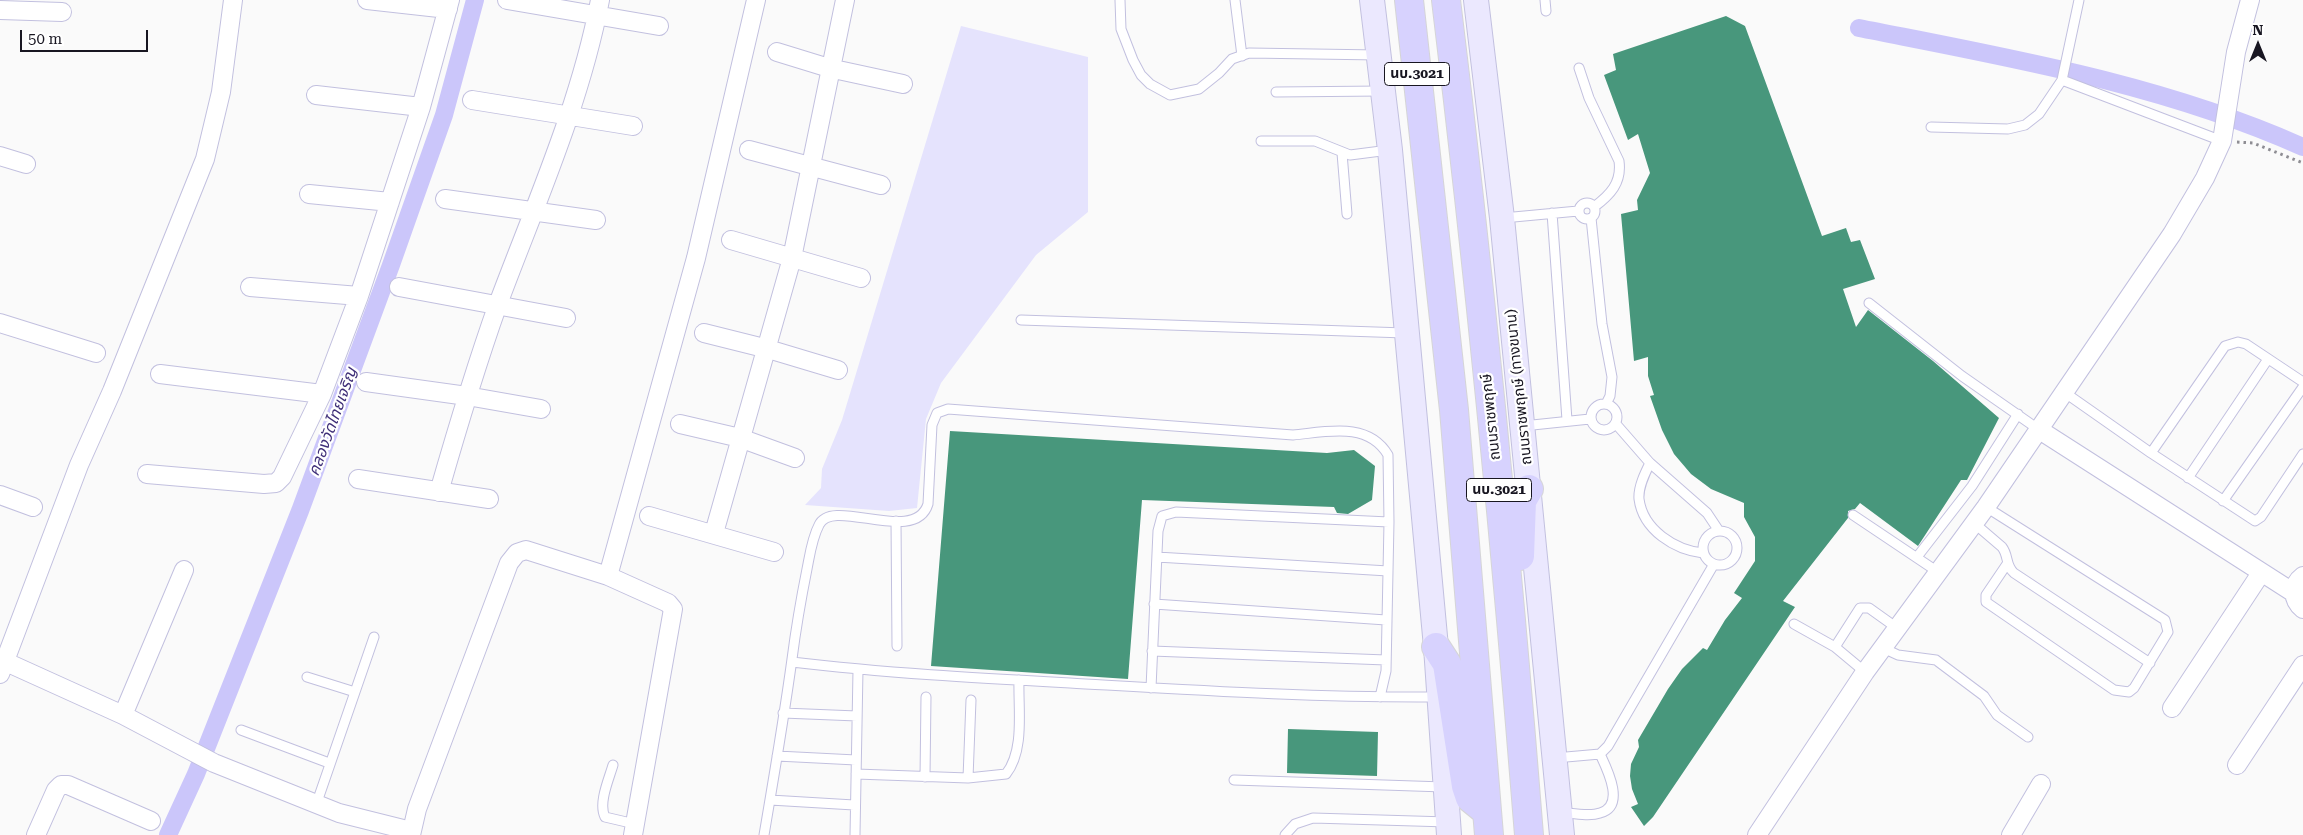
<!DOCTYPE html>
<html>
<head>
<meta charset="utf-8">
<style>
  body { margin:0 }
  #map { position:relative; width:2303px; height:835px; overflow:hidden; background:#fafafa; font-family:"Roboto Serif",serif }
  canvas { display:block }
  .north { position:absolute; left:2233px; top:20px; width:50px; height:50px; -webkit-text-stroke:4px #fff; paint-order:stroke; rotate:0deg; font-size:14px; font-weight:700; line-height:20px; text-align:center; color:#181621 }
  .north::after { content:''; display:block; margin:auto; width:18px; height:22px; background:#181621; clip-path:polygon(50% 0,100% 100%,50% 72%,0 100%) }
  .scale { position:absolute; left:20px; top:30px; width:128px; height:22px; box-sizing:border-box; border:2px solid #181621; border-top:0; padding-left:6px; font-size:15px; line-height:18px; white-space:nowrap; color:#181621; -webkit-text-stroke:4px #fff; paint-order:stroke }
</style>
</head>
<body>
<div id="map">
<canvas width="2303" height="835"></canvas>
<div class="north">N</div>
<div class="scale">50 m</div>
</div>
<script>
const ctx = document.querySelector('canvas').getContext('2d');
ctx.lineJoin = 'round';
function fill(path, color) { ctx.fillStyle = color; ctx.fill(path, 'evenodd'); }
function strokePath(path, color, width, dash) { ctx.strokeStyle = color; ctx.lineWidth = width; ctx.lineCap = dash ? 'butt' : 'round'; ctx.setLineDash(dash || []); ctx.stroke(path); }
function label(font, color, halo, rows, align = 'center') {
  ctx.font = font + ' "Roboto Serif","Noto Sans Thai",serif'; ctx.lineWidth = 4.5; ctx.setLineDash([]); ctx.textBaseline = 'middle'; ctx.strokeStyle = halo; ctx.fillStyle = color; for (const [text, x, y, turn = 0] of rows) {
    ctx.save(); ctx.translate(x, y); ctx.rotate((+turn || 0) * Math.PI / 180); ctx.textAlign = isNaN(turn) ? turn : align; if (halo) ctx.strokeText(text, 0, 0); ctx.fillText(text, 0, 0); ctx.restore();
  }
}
fill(new Path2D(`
  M961,26L1088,57V212L1036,255L941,383L926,419L917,508L889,511L805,505L821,488L822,469L842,420Z`), '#e5e3fd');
strokePath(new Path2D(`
  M1859,28C2010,58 2162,84 2303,147
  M168,835L196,774L300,511L391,265L444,115L475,0`), '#cbc6fa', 18);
fill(new Path2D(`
  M1726,16L1745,26L1822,236L1846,228L1851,242L1860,240L1875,279L1843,289L1856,327L1868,310L1933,361L1999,418L1967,480H1961L1918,546L1860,503L1855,509L1848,511V518L1783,601L1795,607L1653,817L1644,826L1631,807L1638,804L1632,789L1630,776L1631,764L1639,747L1638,740L1668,689L1682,669L1703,648L1707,650L1725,620L1742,598L1734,593L1755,561V537L1744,517V503L1711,489L1691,474L1674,454L1662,430L1650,396L1654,395L1648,376V357L1634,361L1621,214L1638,210L1637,200L1650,173L1638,134L1628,140L1604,75L1616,70L1613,54Z
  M950,431L1327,453L1354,450L1375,466L1372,500L1348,514L1337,513L1334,507L1142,500L1128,679L931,666Z
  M1288,729L1378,732L1377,776L1287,773Z`), '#48977c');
const service = new Path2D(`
  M1120,0L1121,29L1133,60L1141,75L1150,84L1170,95L1199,89L1219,73L1232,59L1249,53L1379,55
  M1235,0L1242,56
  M1545,0L1546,11
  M1579,68L1589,98L1619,161C1622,183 1610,195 1594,207
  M2062,80L2222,141
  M1276,92L1382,91
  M1931,127L2008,129L2025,125L2039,114L2062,80L2079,0
  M1261,141H1315L1350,155L1389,150
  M1342,153L1347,214
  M1579 211a8 8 0 1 1 16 0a8 8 0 1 1-16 0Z
  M1552,213L1567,420
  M1503,218L1578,211
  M1591,218L1602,324L1612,377L1610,396L1606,404
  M1869,303L1962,376L2038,429
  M1021,320L1405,333
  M2064,392L2151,453L2255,521L2261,517L2303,454
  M1591 417a13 13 0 1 1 26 0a13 13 0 1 1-26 0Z
  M1616,424L1650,463L1707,513L1719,531
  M1523,426L1590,419
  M2151,453L2225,346L2238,342L2246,344L2303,382
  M1650,463C1645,473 1638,487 1639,499C1643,530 1675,550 1703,553
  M2188,478L2268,359
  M2223,501L2303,387
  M1986,507L2165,620L2168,632L2134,688L2129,692L2114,690L1986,602V595L2007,564
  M1853,515L1938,572
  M896,521L897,646
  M1974,523L2002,547C2009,556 2005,565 2014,573L2150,663
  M1703 548a17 17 0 1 1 34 0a17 17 0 1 1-34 0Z
  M1157,557L1388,571
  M1917,557L1972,486L2018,414
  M1154,604L1386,620
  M1794,624L1835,647L1865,672
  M1835,647L1860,608H1869L1897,628
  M1883,648L1898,655L1936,660L1984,696L1997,715L2028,737
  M1152,651L1386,660
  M792,662C884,673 977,678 1070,683C1193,690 1316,698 1439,697
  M307,677L355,692
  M1151,688L1158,531L1162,516L1176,512L1389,522
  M783,713L857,716
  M241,730L329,763
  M777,756L856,760
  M1555,758L1600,754L1608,746L1714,564
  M613,765C609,779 598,803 605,817L635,824
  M856,774L968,778L1006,774C1025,750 1018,709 1019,680
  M925,777L926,697
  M968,778L971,700
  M1234,780L1444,787
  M770,800L854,805
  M316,805L374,637
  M1560,812C1572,813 1589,817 1600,813C1626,806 1607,769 1600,754
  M764,835C774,776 784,718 792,659C796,628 801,599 807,569C810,554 812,538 819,525C832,496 915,546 928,504L932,425L937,413L948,409L1293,435C1326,432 1368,421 1388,455L1389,522L1386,671L1380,697
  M855,835L858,670
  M1285,835L1295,824L1313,818L1448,822`);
const minor = new Path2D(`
  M367,0L448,9
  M507,0L659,26
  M0,10L62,12
  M777,52L829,68L903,84
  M316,95L421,107
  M472,100L633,126
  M749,150L881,185
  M0,156L26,164
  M309,194L390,202
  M445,199L596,220
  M731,240L861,278
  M250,287L359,296
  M399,287L566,318
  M0,323L96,353
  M704,333L768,349L838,370
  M160,374L322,394
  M366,382L467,396L541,409
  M680,424L740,438L795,458
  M2038,429L2294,593
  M147,474L264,484L276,483L282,477L322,394L359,296L421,107L450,0
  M358,479L489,499
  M439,492C457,429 476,366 498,304C535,205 580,105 600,0
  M0,495L33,507
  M649,516L774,552
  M714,533L792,258L845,0
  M608,576L696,258L756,0
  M2303,576C2291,585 2292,600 2303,609
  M6,662L123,715L214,763L339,813L411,831
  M0,674L79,465L112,391L205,159L221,92L233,0
  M2172,708L2261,573
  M123,715L184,570
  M2237,765L2303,665
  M36,835L56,790L61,785H68L151,821
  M411,835L417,809L509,563L517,553L526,550L608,576L668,603L673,609L633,835
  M1757,835L1865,672L1986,507L2172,234L2205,178L2222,141L2236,52L2250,0
  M2011,835L2041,784`);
const secondary = new Path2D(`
  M1372,0L1390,150L1436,647L1449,835
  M1476,0L1502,218L1562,835`);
const primary = new Path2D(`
  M1409,0L1454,410L1489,835
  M1446,0C1480,278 1507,556 1529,835
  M1520,556L1522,501L1529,489
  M1436,647L1447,664L1466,786L1470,798L1486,811`);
strokePath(service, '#c2c0df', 11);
strokePath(minor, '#c2c0df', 20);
strokePath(secondary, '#c2c0df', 26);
strokePath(primary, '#d5d5d7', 30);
strokePath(new Path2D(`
  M2237,142L2253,143L2303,163`), '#8e8d93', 3, [2.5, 4]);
strokePath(service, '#fff', 9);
strokePath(minor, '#fff', 18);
strokePath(secondary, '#ebe8fe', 24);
strokePath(primary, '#d7d2fe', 28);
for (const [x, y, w] of [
  [1417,74,65],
  [1499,490,65]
]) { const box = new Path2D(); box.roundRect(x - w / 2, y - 11.5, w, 23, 4); ctx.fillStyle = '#fff'; ctx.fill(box); strokePath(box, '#181621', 1); }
label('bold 14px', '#181621', null, [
  ["นบ.3021",1417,74],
  ["นบ.3021",1499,490]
]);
label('15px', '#181621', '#fff', [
  ["ถนนราชพฤกษ์ (ทางขนาน)",1519,387,-96],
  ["ถนนราชพฤกษ์",1491,417,-96]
]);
label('italic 16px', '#3f2f78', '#fff', [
  ["คลองวัดไทยเจริญ",333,422,-70]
]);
</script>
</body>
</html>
